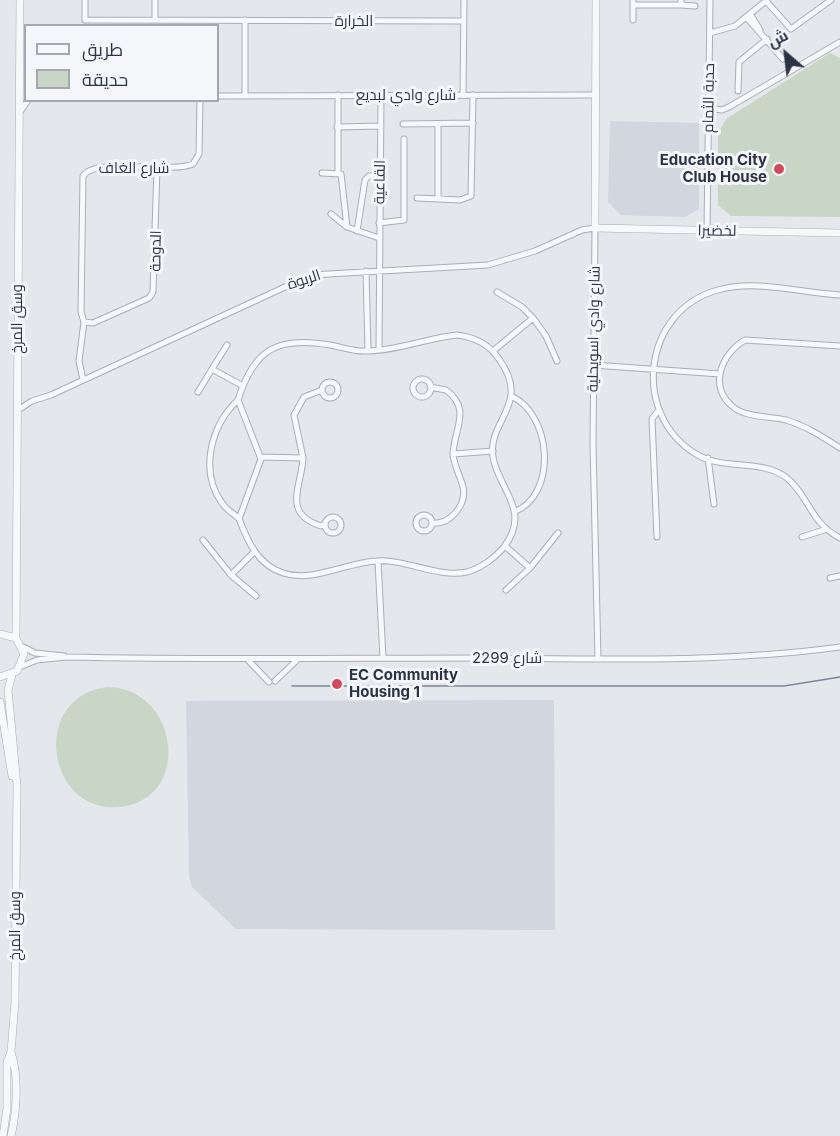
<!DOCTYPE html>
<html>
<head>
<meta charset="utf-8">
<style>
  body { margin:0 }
  #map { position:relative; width:840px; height:1136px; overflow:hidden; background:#e4e7ec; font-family:Inter,Cairo,sans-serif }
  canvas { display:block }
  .legend { position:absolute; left:24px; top:24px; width:195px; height:78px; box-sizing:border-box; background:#f4f6f9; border:2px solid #a4a8b1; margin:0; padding:8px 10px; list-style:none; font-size:18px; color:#2b3445 }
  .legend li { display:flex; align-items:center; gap:12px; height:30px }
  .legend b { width:30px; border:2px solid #a4a8b1 }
  .north { position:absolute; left:756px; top:24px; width:60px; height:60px; -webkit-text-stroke:4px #f4f6f9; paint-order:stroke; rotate:332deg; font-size:16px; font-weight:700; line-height:24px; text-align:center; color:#2b3445 }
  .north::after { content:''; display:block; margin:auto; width:21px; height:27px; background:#2b3445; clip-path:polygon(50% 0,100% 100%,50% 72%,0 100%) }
</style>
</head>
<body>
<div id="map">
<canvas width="840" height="1136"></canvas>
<ul class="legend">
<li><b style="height:8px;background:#f7f8fa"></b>طريق</li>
<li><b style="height:16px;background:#c9d6c5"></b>حديقة</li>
</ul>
<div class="north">ش</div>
</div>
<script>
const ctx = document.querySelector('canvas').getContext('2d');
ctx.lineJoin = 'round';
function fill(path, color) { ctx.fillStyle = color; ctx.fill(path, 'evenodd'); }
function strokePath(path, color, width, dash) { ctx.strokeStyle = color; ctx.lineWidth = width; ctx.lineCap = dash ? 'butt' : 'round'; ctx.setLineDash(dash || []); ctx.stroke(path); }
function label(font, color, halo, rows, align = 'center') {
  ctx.font = font + ' Inter,Cairo,sans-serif'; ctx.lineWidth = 6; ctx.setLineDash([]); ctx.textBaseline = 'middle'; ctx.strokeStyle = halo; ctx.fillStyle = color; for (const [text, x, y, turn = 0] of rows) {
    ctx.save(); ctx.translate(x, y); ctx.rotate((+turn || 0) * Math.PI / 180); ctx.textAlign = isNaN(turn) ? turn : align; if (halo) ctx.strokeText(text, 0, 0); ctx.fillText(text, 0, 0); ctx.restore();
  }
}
fill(new Path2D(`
  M610,121L699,123V209L685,217L621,215L608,202Z
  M554,700L555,930L236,929L192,887L189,874L186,701Z`), '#d2d6de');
fill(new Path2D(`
  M830,53L840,58V217L731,216L718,205V133L726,119Z
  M107,687C179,687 194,800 119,807C47,814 29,697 107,687Z`), '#c9d6c5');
const minor = new Path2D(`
  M85,0V20L463,21
  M633,0V5H681V0
  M766,1L791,29L831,0
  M681,5L695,6
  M751,15L760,30
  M747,18L783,59
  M155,20V0
  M245,20V95
  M633,20V5
  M710,33L735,26L767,0
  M738,91L739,62L767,39
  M463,95L464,0
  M218,96L594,95
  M709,108L722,110L729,107L840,42
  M20,112L28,100
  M403,124L473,123
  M337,127L381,126
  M157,168L153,292L149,298L93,323L84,322L81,312L83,176C95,157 169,174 193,164L199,154L200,100
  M322,173L341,174L347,227
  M338,173V95
  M417,198L460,200L471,196L473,95
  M438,199V124
  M331,214L347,227L379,238
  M379,223L404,220V139
  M357,231L365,180L369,176L380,175
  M707,231L710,0
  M366,271L368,351
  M840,295C800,293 757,279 718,290C643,310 630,414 696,454C723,471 761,458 787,478C809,496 810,523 840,538
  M533,318L546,336L557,361
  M457,335C474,337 489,344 499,359C532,405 487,420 493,457C498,489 532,510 504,547C495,558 481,568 467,572C436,578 407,559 377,561C347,562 313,583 283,573C258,565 248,542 239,519L261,459L238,400C254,349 277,336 330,345C342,347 354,352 367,351C397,351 427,338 457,335Z
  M227,345L212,369L243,386
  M840,346L745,340C722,353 708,386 732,406C745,418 770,416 786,420C806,426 823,437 840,448
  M379,350L381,95
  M493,351L533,318L522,307L497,292
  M593,365L720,374
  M413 388a9 9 0 1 1 18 0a9 9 0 1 1-18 0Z
  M83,380L79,361L84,322
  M322 390a8 8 0 1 1 16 0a8 8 0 1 1-16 0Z
  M430,387L446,390C472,409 454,429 453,454L493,451
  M198,392L212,369
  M511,396C552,414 558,495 514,512
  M238,400C211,425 199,471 222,503C226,510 234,513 239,519
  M18,410L32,401L51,395L311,275L488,265L535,251L582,230L595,228L593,444L598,659
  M261,457L303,458L294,415L304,397L322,390
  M303,458C302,485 281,514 321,526L325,524
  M708,458L714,504
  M416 523a8 8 0 1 1 16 0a8 8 0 1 1-16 0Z
  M325 525a8 8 0 1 1 16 0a8 8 0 1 1-16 0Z
  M432,523C450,525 467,505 463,487C460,475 454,466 453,454
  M657,537L652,419L657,412
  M802,537L824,530
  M203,540L231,575L254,552
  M505,546L530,568L558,533
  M378,561L383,658
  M231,575L256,596
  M830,578L840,576
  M506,590L530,568
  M23,647L35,653L64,656
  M249,661L269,682
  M22,666L37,660L66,657C205,660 344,658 483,658C602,659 722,663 840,647
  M275,681L296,661`);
const tertiary = new Path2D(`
  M596,0L595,228L840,233
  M0,634L16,638L24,654L17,671L0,677
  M16,638L20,0
  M0,702L12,776
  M11,1052C19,1076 17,1111 11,1136
  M3,1136L7,1108V1062L11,1052L15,1002L17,785L8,690L12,675`);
strokePath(minor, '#a9aeb7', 7);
strokePath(tertiary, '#a9aeb7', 8);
strokePath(minor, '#f7f8fa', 5);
strokePath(tertiary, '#f7f8fa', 7);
strokePath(new Path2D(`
  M292,686H784L840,677`), '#7d8696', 1.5);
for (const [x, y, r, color] of [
  [779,169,6,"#d1495b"],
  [337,684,6,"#d1495b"]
]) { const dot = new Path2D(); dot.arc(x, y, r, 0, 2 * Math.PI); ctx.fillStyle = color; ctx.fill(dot); strokePath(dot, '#f4f6f9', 2); }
label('15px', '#2b3445', '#f4f6f9', [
  ["الخرارة",354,21],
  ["شارع وادي لبديع",406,95],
  ["حدبة الثمام",709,98,-89],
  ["شارع الغاف",134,168],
  ["القاعية",380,182,-89],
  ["لخضيرا",717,231,1],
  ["الدوحة",156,251,-89],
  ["الربوة",304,280,-18],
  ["وسق المرخ",17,319,-90],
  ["شارع وادي اسويحلية",594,329,-89],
  ["شارع 2299",507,658],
  ["وسق المرخ",15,926,-90]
]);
label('bold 15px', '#2b3445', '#f4f6f9', [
  ["Education City",767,160],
  ["Club House",767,177],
  ["EC Community",349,675,"left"],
  ["Housing 1",349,692,"left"]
], 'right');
</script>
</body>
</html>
